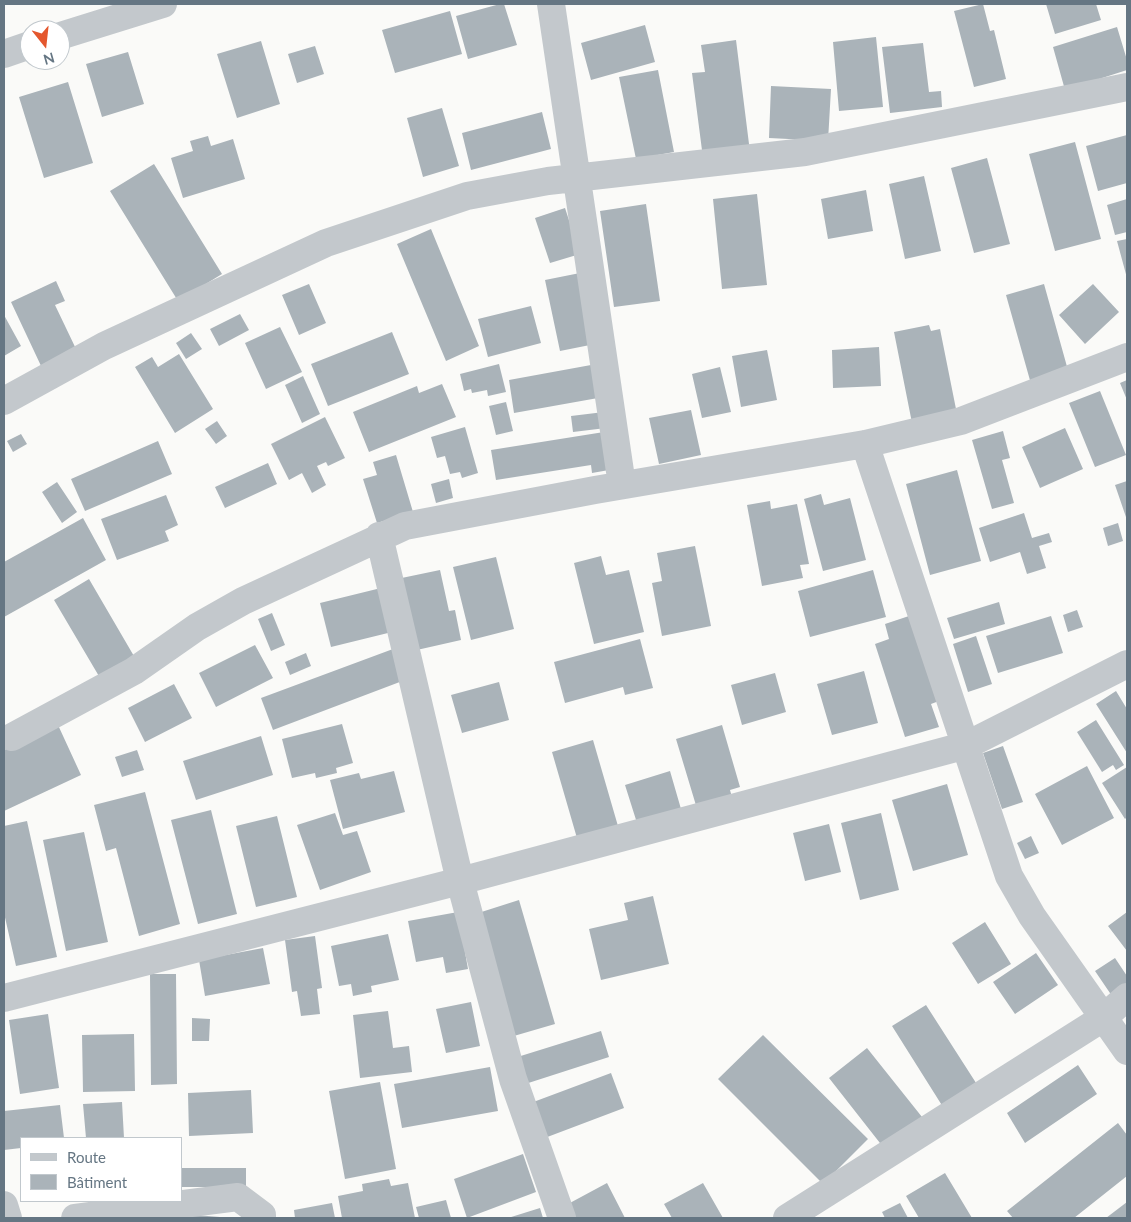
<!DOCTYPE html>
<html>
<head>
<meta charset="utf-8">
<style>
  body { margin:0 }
  #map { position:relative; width:1131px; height:1222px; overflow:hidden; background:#fafaf8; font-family:Lato,sans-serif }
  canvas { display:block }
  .frame { position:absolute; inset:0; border:5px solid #657683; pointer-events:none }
  .legend { position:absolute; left:20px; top:1137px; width:162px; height:65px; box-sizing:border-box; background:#fff; border:1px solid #c1c8cd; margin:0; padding:6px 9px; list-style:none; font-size:15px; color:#657683 }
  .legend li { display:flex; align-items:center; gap:10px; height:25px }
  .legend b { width:25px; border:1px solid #c1c8cd }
  .north { position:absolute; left:20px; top:20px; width:50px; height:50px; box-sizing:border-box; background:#fff; border:1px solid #c1c8cd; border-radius:50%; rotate:164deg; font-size:14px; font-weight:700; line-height:20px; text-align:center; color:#657683 }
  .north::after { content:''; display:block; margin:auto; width:18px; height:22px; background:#e4572e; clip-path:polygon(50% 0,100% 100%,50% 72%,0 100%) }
</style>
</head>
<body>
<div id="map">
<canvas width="1131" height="1222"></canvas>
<div class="frame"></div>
<ul class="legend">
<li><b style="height:6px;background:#c3c8cc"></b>Route</li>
<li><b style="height:14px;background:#aab3b9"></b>Bâtiment</li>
</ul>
<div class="north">N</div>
</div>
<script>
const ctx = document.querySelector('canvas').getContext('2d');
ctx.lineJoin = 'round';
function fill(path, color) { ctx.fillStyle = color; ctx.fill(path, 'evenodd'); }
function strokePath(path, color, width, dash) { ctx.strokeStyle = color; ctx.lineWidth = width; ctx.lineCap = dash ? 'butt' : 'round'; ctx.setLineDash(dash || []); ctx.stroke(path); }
fill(new Path2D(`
  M500,4H504L517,45L468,59L456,16Z
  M983,4L990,31L994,30L1006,79L974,87L954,11Z
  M1046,4H1096L1101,20L1055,34Z
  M450,11L462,54L395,73L382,30Z
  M645,25L655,62L591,80L581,43Z
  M1117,27L1127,60V70L1065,90L1053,47Z
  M876,37L883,107L839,111L833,42Z
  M736,40L750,152L703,158L692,73L705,72L701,45Z
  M261,41L280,104L237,118L217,54Z
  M923,43L929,92L941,91L942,107L890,113L882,47Z
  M315,46L324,74L297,83L288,54Z
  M128,52L144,104L102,117L86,64Z
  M658,70L674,152L636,159L619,77Z
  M68,82L93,163L44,178L19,97Z
  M771,86L831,89L828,141L769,138Z
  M442,108L459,166L423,177L407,118Z
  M542,112L551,149L471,170L462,133Z
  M1127,135V183L1098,191L1086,146Z
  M208,136L211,146L233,139L245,179L183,198L171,158L193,151L190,141Z
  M1075,142L1101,239L1055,251L1029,154Z
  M987,158L1010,244L974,253L951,168Z
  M154,164L222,274L178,301L110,191Z
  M924,176L941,251L905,259L889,184Z
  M866,190L873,231L828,239L821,199Z
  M757,194L767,285L722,289L713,199Z
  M1127,199V232L1115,235L1107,205Z
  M646,204L660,301L614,307L600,211Z
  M565,208L580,254L550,263L535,218Z
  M431,229L479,346L446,361L397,244Z
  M1127,239V278L1117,241Z
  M580,273L595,344L560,351L545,280Z
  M56,281L65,301L55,305L77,351L42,368L11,302Z
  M309,284L326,323L299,335L282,295Z
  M1044,284L1071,381L1033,391L1006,295Z
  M1093,284L1119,312L1085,344L1059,315Z
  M531,306L541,343L488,357L478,319Z
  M240,314L249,330L219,346L210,329Z
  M4,315L21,346L4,356Z
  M929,325L931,331L940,329L958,419L913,428L894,332Z
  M280,327L302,372L266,389L245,343Z
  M392,332L409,374L328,406L311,364Z
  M191,333L202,349L186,359L176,343Z
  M879,347L881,386L833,388L832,350Z
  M767,350L777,400L741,407L732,356Z
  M179,354L213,409L175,433L135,367L152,357L158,367Z
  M499,364L506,392L488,396L487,390L472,393L471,389L464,391L460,374Z
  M591,365L598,398L514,413L509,380Z
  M720,367L731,412L702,418L692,374Z
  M303,376L320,414L302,423L285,385Z
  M1127,380V400L1120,383Z
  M442,384L456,417L369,452L353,412L417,386L419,393Z
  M1100,391L1126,455L1095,467L1069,403Z
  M506,402L513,431L496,435L489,406Z
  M691,410L701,455L659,464L649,418Z
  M604,412L606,428L573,432L571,416Z
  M325,417L345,458L328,466L326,462L317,466L326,485L312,493L302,473L289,480L271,444Z
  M217,421L227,436L216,444L205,429Z
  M465,427L478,473L462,478L460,472L450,474L445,456L437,458L431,437Z
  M1065,428L1083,469L1040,488L1022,447Z
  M1003,431L1010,458L1002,460L1014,503L992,509L972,440Z
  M604,432L609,470L592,473L591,465L496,480L491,450Z
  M21,434L27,444L13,452L7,441Z
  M158,441L172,474L85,511L71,479Z
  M396,455L413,512L377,523L363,479L377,475L373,462Z
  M268,463L277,484L225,508L215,487Z
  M957,470L981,561L930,575L906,484Z
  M449,479L453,498L436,503L431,484Z
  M1127,481V520L1115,485Z
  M57,482L77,512L62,523L42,492Z
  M821,494L824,505L850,498L866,560L823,571L804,499Z
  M166,495L178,525L165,531L169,541L117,560L101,519Z
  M770,501L771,509L797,504L809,564L800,565L803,578L762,586L747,505Z
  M1024,513L1032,538L1049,533L1052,542L1039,546L1046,568L1027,574L1020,552L990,562L979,528Z
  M83,518L106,560L4,617V562Z
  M1118,523L1123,541L1108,546L1103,528Z
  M695,546L711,626L662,636L652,583L662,581L657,553Z
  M601,556L606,575L629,570L644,632L594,644L574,563Z
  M496,557L514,629L471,640L453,567Z
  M440,570L449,611L455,610L461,640L408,652L392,580Z
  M873,570L886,617L810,637L798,591Z
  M89,579L138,663L103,683L54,600Z
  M381,588L392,632L331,647L320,603Z
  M999,602L1005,624L954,639L947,618Z
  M1077,610L1083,627L1068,632L1063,615Z
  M272,613L285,645L271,651L258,619Z
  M912,615L939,701L931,704L939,727L905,737L875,644L889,639L885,624Z
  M1051,616L1063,653L998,673L986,636Z
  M976,636L992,684L968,692L953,644Z
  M640,639L653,688L625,695L623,687L565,703L554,662Z
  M255,645L273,678L216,707L199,673Z
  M393,649L405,680L273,730L261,698Z
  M306,653L311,666L290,675L285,662Z
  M864,671L878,723L832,735L817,684Z
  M775,673L786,712L742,725L731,685Z
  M499,682L509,720L462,733L451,695Z
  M174,684L192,718L145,742L128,708Z
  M1116,691L1127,709V753L1096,704Z
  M1096,720L1124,765L1116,770L1113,765L1102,772L1077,732Z
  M342,724L353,763L336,768L337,773L316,778L315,773L292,778L282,739Z
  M58,725L81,775L4,811V750Z
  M722,725L740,787L730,790L733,801L698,812L676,739Z
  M261,736L273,775L196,800L183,761Z
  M593,740L620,833L579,845L552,752Z
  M1003,746L1023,802L1002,809L983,753Z
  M137,750L144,770L122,777L115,757Z
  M1087,766L1114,818L1062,845L1035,794Z
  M1127,767V817L1125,819L1102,783Z
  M394,771L405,812L343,829L330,780L359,773L361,779Z
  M670,771L681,809L637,823L625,785Z
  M947,784L968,855L913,871L892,800Z
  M145,792L180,924L139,936L116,848L106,851L94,805Z
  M211,810L237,914L198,924L171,820Z
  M335,813L343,835L357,831L371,872L320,890L297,825Z
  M881,813L899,890L860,900L841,823Z
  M277,816L297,897L256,907L236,826Z
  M27,821L57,957L16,966L4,913V826Z
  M829,824L841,872L805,881L793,833Z
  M84,832L108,942L66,951L43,840Z
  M1031,836L1039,853L1025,859L1017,843Z
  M653,896L669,964L601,980L589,929L628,920L624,903Z
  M519,900L555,1024L507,1038L472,915Z
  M458,912L468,969L446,973L443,957L416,962L408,921Z
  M1127,912V951L1108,926Z
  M985,922L1011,964L978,984L952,943Z
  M388,934L399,980L371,986L372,992L353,996L351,984L339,986L331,946Z
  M315,936L322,988L317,989L320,1014L301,1016L297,991L292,992L285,940Z
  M263,948L270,984L205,996L199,960Z
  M1036,953L1058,985L1015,1014L993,982Z
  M1115,958L1127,976V986L1112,996L1095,971Z
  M150,974H176L177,1084L151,1085Z
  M471,1002L480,1046L446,1053L436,1009Z
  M926,1005L978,1086L943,1107L892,1026Z
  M388,1011L393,1048L409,1046L412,1072L360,1078L353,1015Z
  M48,1014L59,1088L20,1094L9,1020Z
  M192,1018L210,1019L209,1041H192Z
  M601,1031L609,1057L519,1086L511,1059Z
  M134,1034L135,1091L83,1092L82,1035Z
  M763,1035L868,1139L823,1184L718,1079Z
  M867,1048L926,1122L887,1152L829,1078Z
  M1078,1065L1097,1094L1025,1143L1007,1113Z
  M490,1067L498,1111L402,1128L394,1084Z
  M611,1073L624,1108L542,1139L528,1104Z
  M380,1082L396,1169L345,1179L329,1091Z
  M251,1090L253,1133L189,1136L188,1093Z
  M122,1102L124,1138H86L83,1104Z
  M60,1105L64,1138H21V1148L4,1150V1111Z
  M1118,1123L1127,1135V1176L1074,1218H1013L1007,1211Z
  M523,1154L536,1192L467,1218L454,1179Z
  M181,1168H246V1187H181Z
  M945,1173L972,1218H919L906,1196Z
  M389,1179L391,1186L408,1183L415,1218H342L338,1196L363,1191L362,1184Z
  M607,1183L625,1218H575L568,1204Z
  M703,1183L723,1218H672L664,1204Z
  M446,1200L451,1218H419L416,1207Z
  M1127,1202V1218H1106Z
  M332,1203L335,1218H295L294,1210Z
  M900,1203L908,1218H885L882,1212Z
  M540,1208L543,1218H508Z
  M182,1214L220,1217V1218H182Z`), '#aab3b9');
strokePath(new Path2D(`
  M551,4L622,485
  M60,36L163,4
  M4,54L30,45
  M4,401L104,346L326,243L467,196L548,181L805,152L1127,87
  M865,444L1009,876L1032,916L1127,1051
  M379,536L460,881L513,1079L562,1218
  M12,737L134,671L197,627L243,601L405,526L595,490L865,444L961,421L1127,357
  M4,998L460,881L967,745L1127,664
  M4,1205L8,1218
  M75,1218L238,1197L262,1215V1218
  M787,1218L1103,1018L1127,997`), '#c3c8cc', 28);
</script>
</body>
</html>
